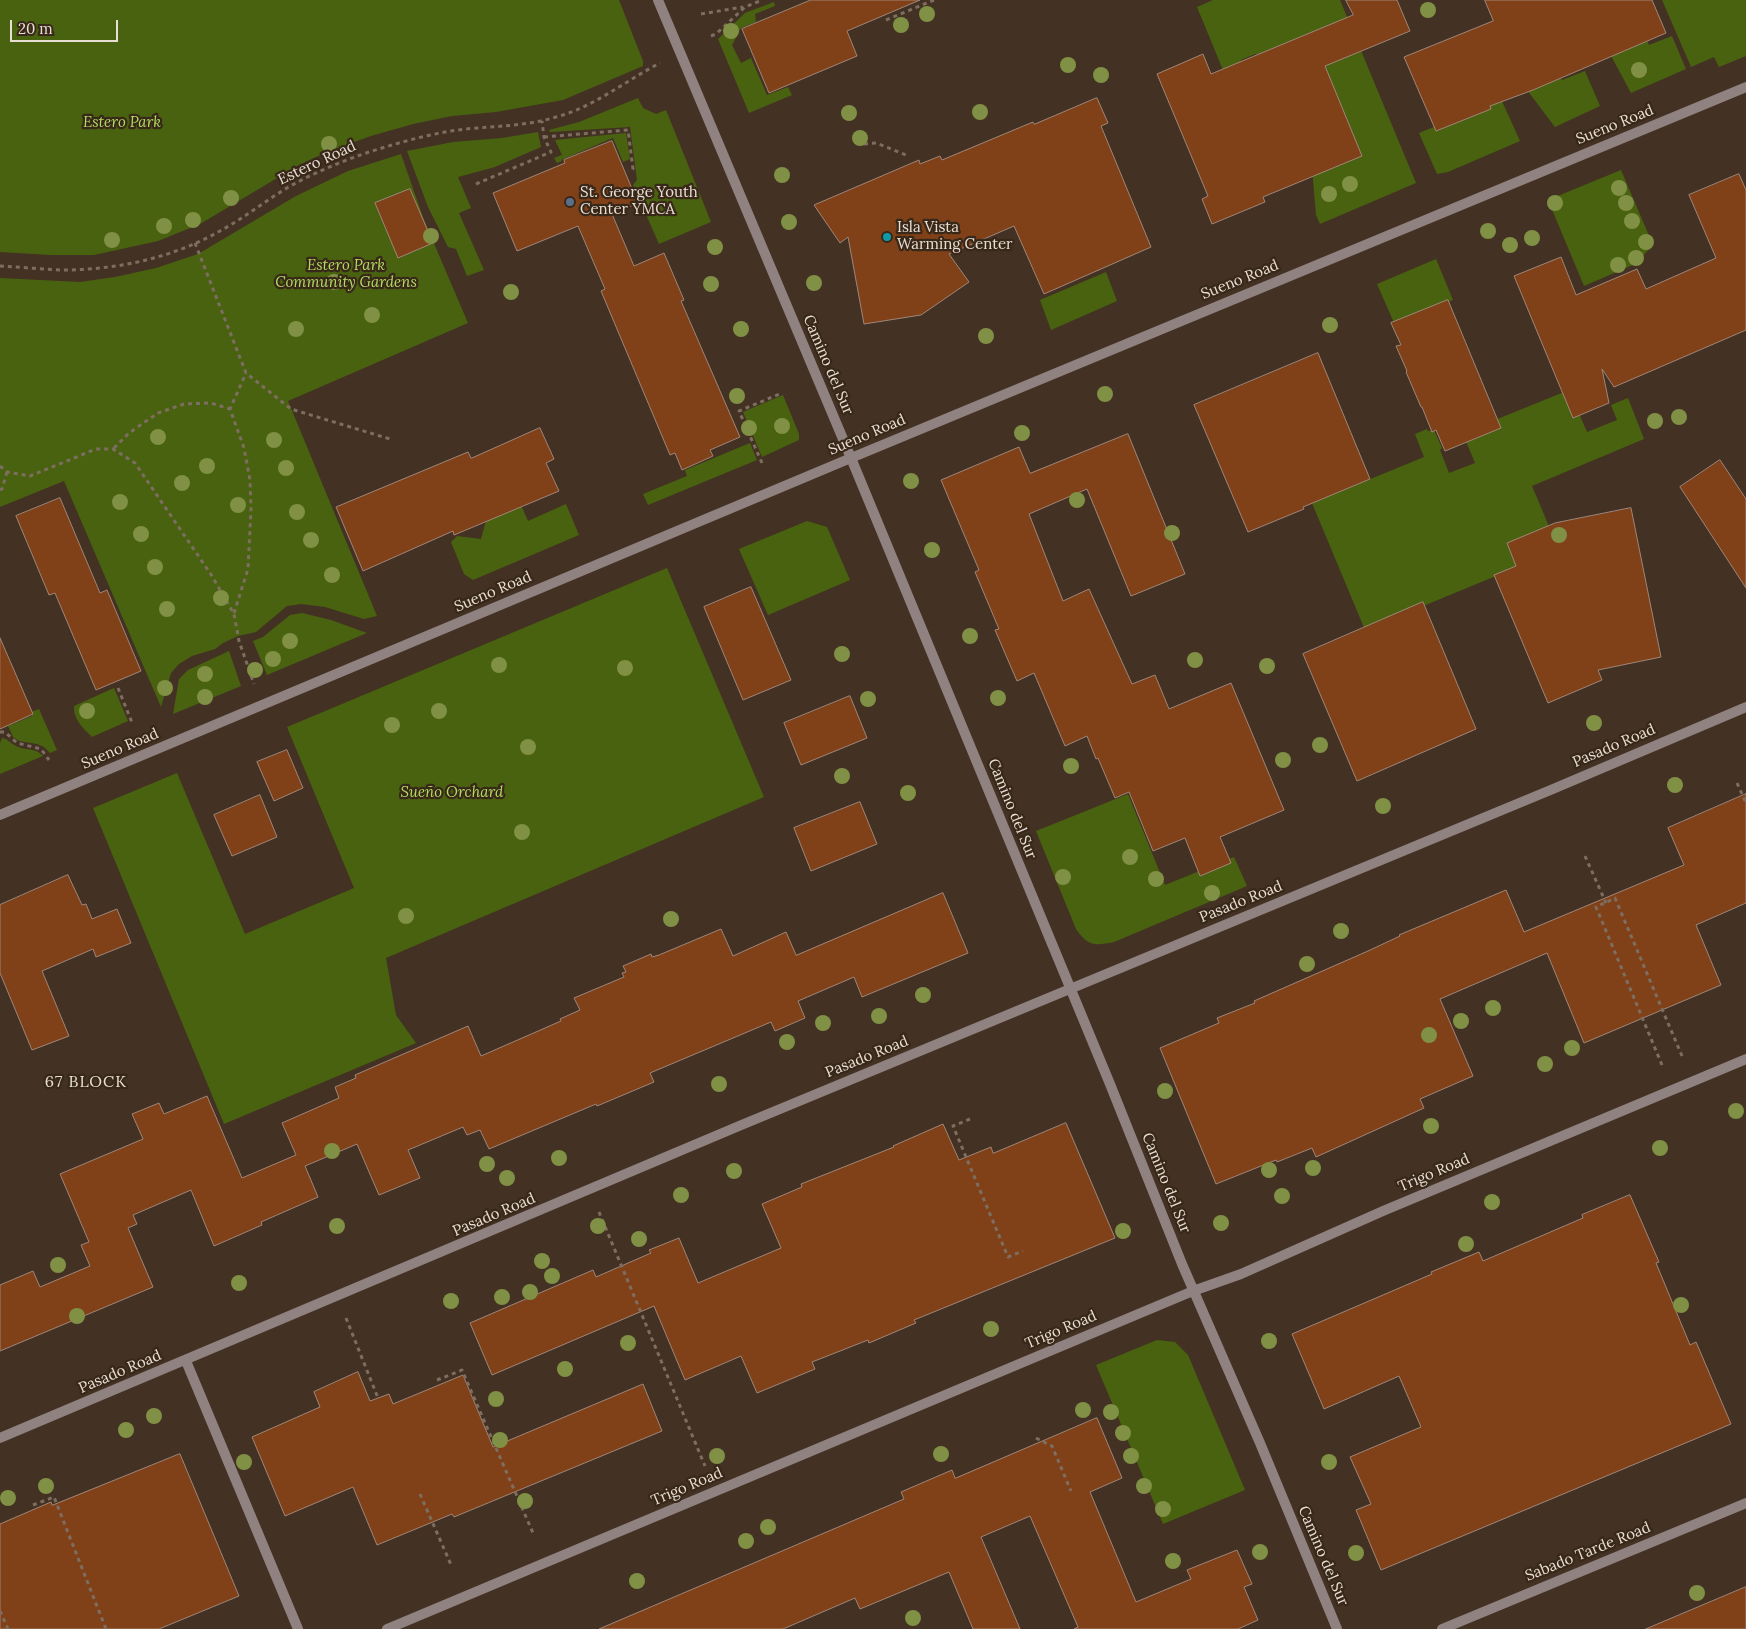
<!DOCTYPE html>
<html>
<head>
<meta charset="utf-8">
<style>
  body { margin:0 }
  #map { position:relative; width:1746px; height:1629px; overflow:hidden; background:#433223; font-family:Lora,serif }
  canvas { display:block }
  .scale { position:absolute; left:10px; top:20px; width:108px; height:22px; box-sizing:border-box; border:2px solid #e9ded4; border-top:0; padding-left:6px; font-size:15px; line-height:18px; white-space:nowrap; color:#e9ded4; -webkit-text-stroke:4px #382819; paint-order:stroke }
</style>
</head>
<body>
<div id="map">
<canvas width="1746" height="1629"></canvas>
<div class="scale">20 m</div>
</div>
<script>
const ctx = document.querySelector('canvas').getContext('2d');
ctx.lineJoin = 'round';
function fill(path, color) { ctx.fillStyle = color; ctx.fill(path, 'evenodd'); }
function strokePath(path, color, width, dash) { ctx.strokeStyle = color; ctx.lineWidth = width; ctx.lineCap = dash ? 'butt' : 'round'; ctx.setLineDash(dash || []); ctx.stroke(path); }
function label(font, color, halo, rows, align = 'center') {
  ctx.font = font + ' Lora,serif'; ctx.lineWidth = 4.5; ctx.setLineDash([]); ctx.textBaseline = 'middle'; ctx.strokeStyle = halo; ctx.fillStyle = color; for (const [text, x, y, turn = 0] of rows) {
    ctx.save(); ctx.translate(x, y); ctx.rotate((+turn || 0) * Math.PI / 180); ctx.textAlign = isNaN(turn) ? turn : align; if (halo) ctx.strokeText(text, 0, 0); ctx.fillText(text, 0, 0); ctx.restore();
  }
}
fill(new Path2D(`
  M0,0H619L643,61V66L563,100L496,112L452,116L413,124L371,136L329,151L299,165L200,224L158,241L94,255H51L0,252Z
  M1213,0H1340L1416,183L1320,224L1316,215L1312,168L1271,57L1255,54L1241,60L1237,71L1249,133L1197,7Z
  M1662,0H1746V56L1719,67L1714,57L1691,67Z
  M774,2L775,6L755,14L756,22L741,28L732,45L741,63L751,58L767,95L788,87L792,95L749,113L718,39L745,13Z
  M1672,36L1686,69L1631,93L1609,52L1646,37L1649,45Z
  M1585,71L1600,106L1555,127L1527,90L1560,77L1562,80Z
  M1496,88L1520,141L1448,172L1437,174L1419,133L1484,107Z
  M638,98L643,108L656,114L666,110L711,222L659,244L633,185L637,180L630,127L550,132L549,130L579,122Z
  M538,132L541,147L495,167L458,177L471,208L459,213L484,270L467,276L456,249L448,247L428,207L407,151L453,142L502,138Z
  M626,133L630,159L623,162L613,138L561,160L562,161L557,163L554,158L562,155L555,140Z
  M401,154L424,220L468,323L288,401L377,616L364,619L325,607L301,604L287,606L256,632L238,636L223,643L215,649L192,656L179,664L171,673L161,707L64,481L0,507V278L80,282L115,277L156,268L198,254L296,196L348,171Z
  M1621,170L1653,245L1635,264L1584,286L1548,200Z
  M1436,259L1453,300L1395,325L1377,284Z
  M1106,272L1117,301L1051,330L1040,300Z
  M1569,390L1587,432L1617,420L1611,405L1628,398L1644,439L1532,486L1559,550L1365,630L1312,503L1424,457L1415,434L1427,429L1428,431L1434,430L1442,448L1440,450L1449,473L1475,463L1465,439L1495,420Z
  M783,395L799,434V440L762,457L743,412Z
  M750,443L757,460L648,505L643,494L687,476L685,470Z
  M566,504L579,535L473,580L464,574L451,542L457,536L481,539L486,521L521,505L528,521Z
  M807,521L827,527L850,580L768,615L739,549Z
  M667,568L764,797L386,958L396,1015L416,1043L224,1124L93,808L177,773L245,934L354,888L287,727Z
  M302,613L331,620L367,633L267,675L253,641L263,637L290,615Z
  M229,651L241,686L173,714L179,679L188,670Z
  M114,688L128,721L92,737C83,728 73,719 74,706Z
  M39,709L57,750L50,753L44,747L37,744L19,741L13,737L8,726L32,716L31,712Z
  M2,738C8,739 10,743 16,746C25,751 35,747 43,756L0,774V743Z
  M1128,794L1165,885L1234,857L1247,886L1114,942C1094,946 1088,946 1076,929L1036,831Z
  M1157,1340L1175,1342L1188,1355L1245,1490L1163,1524L1096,1365Z`), '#49620f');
const building = new Path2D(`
  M811,0H920L847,31L857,56L769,93L742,29Z
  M1346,0H1397L1410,31L1325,66L1362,156L1263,197L1265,202L1212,224L1202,199L1208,196L1157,74L1203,54L1211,74L1353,15Z
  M1485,0H1652L1666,33L1533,90L1490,106L1491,109L1436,131L1404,57L1493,21Z
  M1097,98L1108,123L1101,126L1151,247L1044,294L1014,226L949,254L969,282L921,315L864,324L848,237L840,243L814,205L919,160L920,164L940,156L942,160L1033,122L1034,124Z
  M612,141L638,203L612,214L634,266L664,253L684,300L681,301L740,437L710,450L713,456L682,470L675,453L670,455L601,291L605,289L578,226L517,251L493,193L565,163L564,160Z
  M1739,174L1746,190V330L1614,387L1602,369L1609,403L1573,418L1514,276L1561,257L1576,295L1637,269L1646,289L1716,258L1689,195Z
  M410,189L433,243L398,258L375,203Z
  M1448,300L1501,428L1445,451L1436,430L1432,432L1422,407H1421L1406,372L1407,371L1396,346L1401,345L1391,323Z
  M1318,353L1370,479L1303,507L1304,509L1248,532L1194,405Z
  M540,428L554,459L546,463L559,491L454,535L453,531L363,571L336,507L468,452L471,458Z
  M1128,434L1185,574L1131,596L1087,489L1029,514L1063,601L1089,589L1132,684L1155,675L1169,709L1231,683L1284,810L1220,837L1231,863L1200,876L1185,838L1153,851L1129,792L1115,798L1098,758L1096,759L1087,736L1065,746L1034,673L1017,681L995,630L999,629L975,572L979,570L941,480L1019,447L1030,473Z
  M1720,460L1746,499V588L1680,487Z
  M60,498L100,593L107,590L141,671L96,690L55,593L49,595L16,516Z
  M1631,508L1661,657L1598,670L1602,680L1548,703L1494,575L1516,566L1507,543L1555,523Z
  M751,587L791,680L743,700L704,607Z
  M1423,602L1476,729L1357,781L1303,654Z
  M0,638L33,714L0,729Z
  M850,696L867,738L801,765L784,723Z
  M287,750L303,788L274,801L257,762Z
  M1746,794V903L1696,925L1721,985L1584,1043L1547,953L1440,999L1473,1076L1420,1099L1424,1108L1316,1157L1312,1148L1277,1162L1276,1160L1216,1184L1160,1048L1219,1023L1217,1018L1255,1003L1254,1001L1368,951L1400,936L1399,935L1506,890L1524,932L1684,865L1668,828Z
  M260,795L277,837L232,856L214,815Z
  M860,802L877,844L811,871L794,828Z
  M68,875L82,905L86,904L92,919L117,909L131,943L96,957L93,949L42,971L69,1036L32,1050L0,973V905Z
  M943,893L968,953L862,997L854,977L798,1001L805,1018L775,1031L771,1022L650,1073L654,1082L597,1106L596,1104L489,1149L480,1130L467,1135L463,1127L408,1150L420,1178L379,1195L357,1144L305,1166L318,1197L261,1222L262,1225L214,1246L191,1190L133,1215L137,1224L128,1228L153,1287L0,1351V1285L33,1271L40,1287L90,1266L81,1245L89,1242L60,1174L143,1139L132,1114L159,1103L164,1114L207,1096L242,1178L296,1155L282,1123L339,1098L335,1087L356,1078L355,1075L468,1026L481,1056L561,1021L560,1019L580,1010L574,998L624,977L622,973L626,972L623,966L651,954L652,957L659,955L721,929L733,956L786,932L796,955Z
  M1066,1123L1115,1238L914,1320L916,1323L869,1343L868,1340L812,1362L815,1369L757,1393L741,1356L685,1380L654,1306L492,1375L470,1323L593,1270L596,1277L651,1253L649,1250L679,1238L698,1283L781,1248L762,1204L802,1187L801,1184L894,1147L893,1146L943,1124L959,1160L991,1147L993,1153Z
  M1630,1195L1659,1262L1656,1263L1690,1345L1696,1342L1731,1424L1381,1570L1356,1510L1371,1504L1350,1457L1421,1427L1399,1376L1324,1409L1292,1334L1432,1274L1431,1272L1479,1252L1483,1261L1583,1218L1582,1215Z
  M358,1372L370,1401L389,1394L393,1404L463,1375L493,1447L643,1384L662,1431L454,1517L452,1514L377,1545L353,1487L285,1516L252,1437L320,1407L314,1392Z
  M1097,1418L1122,1478L1090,1492L1136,1602L1191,1579L1187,1570L1237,1550L1252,1584L1244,1587L1258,1620L1238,1629H1074L1078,1627L1030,1516L981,1537L1020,1629H973L949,1572L860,1609L855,1598L783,1629H599L904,1499L901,1492L952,1470L955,1478Z
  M180,1454L239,1596L159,1629H0V1524L51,1502L52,1505Z
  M1746,1587V1629H1646Z`);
fill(building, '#814118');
strokePath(building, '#9f867a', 1);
strokePath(new Path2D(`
  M701,14L743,7
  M886,20L934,0
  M711,36L716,34L745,7L762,0
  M544,137L628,130L633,169L629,171
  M864,144L876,143L906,155
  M476,184L551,152L544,137L542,121
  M195,243L246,373L291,409L390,439
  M0,266C22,267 46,270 68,270C121,269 174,257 220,231C244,218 265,201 287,188C311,174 338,163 363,154C397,143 431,133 466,129C497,126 527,126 556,117C594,107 625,81 660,63
  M114,448L129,433L158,413L184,404L211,403L230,409
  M762,463L739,411L782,393
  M0,466L7,472L30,476L96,449H113L135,463L212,576L234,614L239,641L254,684
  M0,490L2,489L7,472
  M234,613L248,569L251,509L250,480L244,448L230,409L246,373
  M118,688L133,725
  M0,732H5L17,743L41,749L49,760
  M1737,783L1746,803
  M1585,856L1606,903
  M1662,1065L1596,907L1615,898L1682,1056
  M970,1119L953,1126L1008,1257L1023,1251
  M599,1212L705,1466
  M346,1318L378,1398
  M437,1380L462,1370L533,1533
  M1036,1438L1052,1446L1071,1491
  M420,1494L452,1567
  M33,1505L54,1497L106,1629
  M0,1611L8,1629`), '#7d6e61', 3, [4, 4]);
strokePath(new Path2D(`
  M186,1361L298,1629`), '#8f8281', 10);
strokePath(new Path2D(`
  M658,0L851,458L1110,1084L1182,1264L1260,1443L1337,1629
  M0,815L851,458L1746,87
  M0,1438L739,1126L1553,789L1746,707
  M387,1629L1193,1291L1241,1274L1383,1211L1746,1059
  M1442,1629L1746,1503`), '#8f8281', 10);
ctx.fillStyle = '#809045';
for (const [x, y] of [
  [1428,10],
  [927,14],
  [901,25],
  [731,31],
  [1068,65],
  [1639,70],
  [1101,75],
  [980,112],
  [849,113],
  [860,138],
  [329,144],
  [782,175],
  [1350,184],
  [1619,188],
  [1329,194],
  [231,198],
  [1555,203],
  [1626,203],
  [193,220],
  [1632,221],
  [789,222],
  [164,226],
  [1488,231],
  [431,236],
  [1532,238],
  [112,240],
  [1646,242],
  [1510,245],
  [715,247],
  [1636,258],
  [1618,265],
  [334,282],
  [814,283],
  [711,284],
  [511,292],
  [372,315],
  [1330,325],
  [296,329],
  [741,329],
  [986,336],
  [1105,394],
  [737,396],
  [1679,417],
  [1655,421],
  [782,426],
  [749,428],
  [1022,433],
  [158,437],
  [274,440],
  [207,466],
  [286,468],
  [911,481],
  [182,483],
  [1077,500],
  [120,502],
  [238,505],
  [297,512],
  [1172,533],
  [141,534],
  [1559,535],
  [311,540],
  [932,550],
  [155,567],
  [332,575],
  [221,598],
  [167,609],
  [970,636],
  [290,641],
  [842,654],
  [273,659],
  [1195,660],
  [499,665],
  [1267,666],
  [625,668],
  [255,670],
  [205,674],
  [165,688],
  [205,697],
  [998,698],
  [868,699],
  [87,711],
  [439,711],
  [1594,723],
  [392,725],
  [1320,745],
  [528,747],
  [1283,760],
  [1071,766],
  [842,776],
  [1675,785],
  [908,793],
  [1383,806],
  [522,832],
  [1130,857],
  [1063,877],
  [1156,879],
  [1212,893],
  [406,916],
  [671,919],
  [1341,931],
  [1307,964],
  [923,995],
  [1493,1008],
  [879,1016],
  [1461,1021],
  [823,1023],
  [1429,1035],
  [787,1042],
  [1572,1048],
  [1545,1064],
  [719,1084],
  [1165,1091],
  [1736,1111],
  [1431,1126],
  [1660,1148],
  [332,1151],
  [559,1158],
  [487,1164],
  [1313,1168],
  [1269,1170],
  [734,1171],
  [507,1178],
  [681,1195],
  [1282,1196],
  [1492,1202],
  [1221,1223],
  [337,1226],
  [598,1226],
  [1123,1231],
  [639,1239],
  [1466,1244],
  [542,1261],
  [58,1265],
  [552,1276],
  [239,1283],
  [530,1292],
  [502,1297],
  [451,1301],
  [1681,1305],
  [77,1316],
  [991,1329],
  [1269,1341],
  [628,1343],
  [565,1369],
  [496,1399],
  [1083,1410],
  [1111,1412],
  [154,1416],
  [126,1430],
  [1123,1433],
  [500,1440],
  [941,1454],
  [717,1456],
  [1131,1456],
  [244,1462],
  [1329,1462],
  [46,1486],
  [1144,1486],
  [8,1498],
  [525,1501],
  [1163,1509],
  [768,1527],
  [746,1541],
  [1260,1552],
  [1356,1553],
  [1173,1561],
  [637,1581],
  [1697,1593],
  [913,1618]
]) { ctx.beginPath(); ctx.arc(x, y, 8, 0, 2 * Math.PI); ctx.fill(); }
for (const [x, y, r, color] of [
  [570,202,5,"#5c6f8a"],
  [887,237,5,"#0f9aa8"]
]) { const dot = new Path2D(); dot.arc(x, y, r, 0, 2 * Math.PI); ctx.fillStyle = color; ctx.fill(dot); strokePath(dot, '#382819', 2); }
label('italic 15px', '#b2dc61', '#382819', [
  ["Estero Park",122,123],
  ["Estero Park",346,266],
  ["Community Gardens",346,283],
  ["Sueño Orchard",452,793]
]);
label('15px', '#e9ded4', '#382819', [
  ["Sueno Road",1615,125,-22],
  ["Estero Road",317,163,-25],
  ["Sueno Road",1240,280,-22],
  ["Camino del Sur",828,365,67],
  ["Sueno Road",867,435,-23],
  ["Sueno Road",493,592,-23],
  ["Pasado Road",1614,746,-23],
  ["Sueno Road",120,749,-23],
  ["Camino del Sur",1012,809,68],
  ["Pasado Road",1241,902,-22],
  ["Pasado Road",867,1057,-22],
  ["Trigo Road",1434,1173,-23],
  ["Camino del Sur",1166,1183,68],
  ["Pasado Road",494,1215,-23],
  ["Trigo Road",1061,1330,-23],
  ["Pasado Road",120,1372,-23],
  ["Trigo Road",687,1487,-23],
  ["Sabado Tarde Road",1588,1552,-22],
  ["Camino del Sur",1323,1556,67]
]);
label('15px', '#e9ded4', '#382819', [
  ["St. George Youth",580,193],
  ["Center YMCA",580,210],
  ["Isla Vista",897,228],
  ["Warming Center",897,245]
], 'left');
ctx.letterSpacing = '1px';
label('16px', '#e9ded4', '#382819', [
  ["67 BLOCK",86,1082]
]);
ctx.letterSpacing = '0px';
</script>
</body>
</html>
